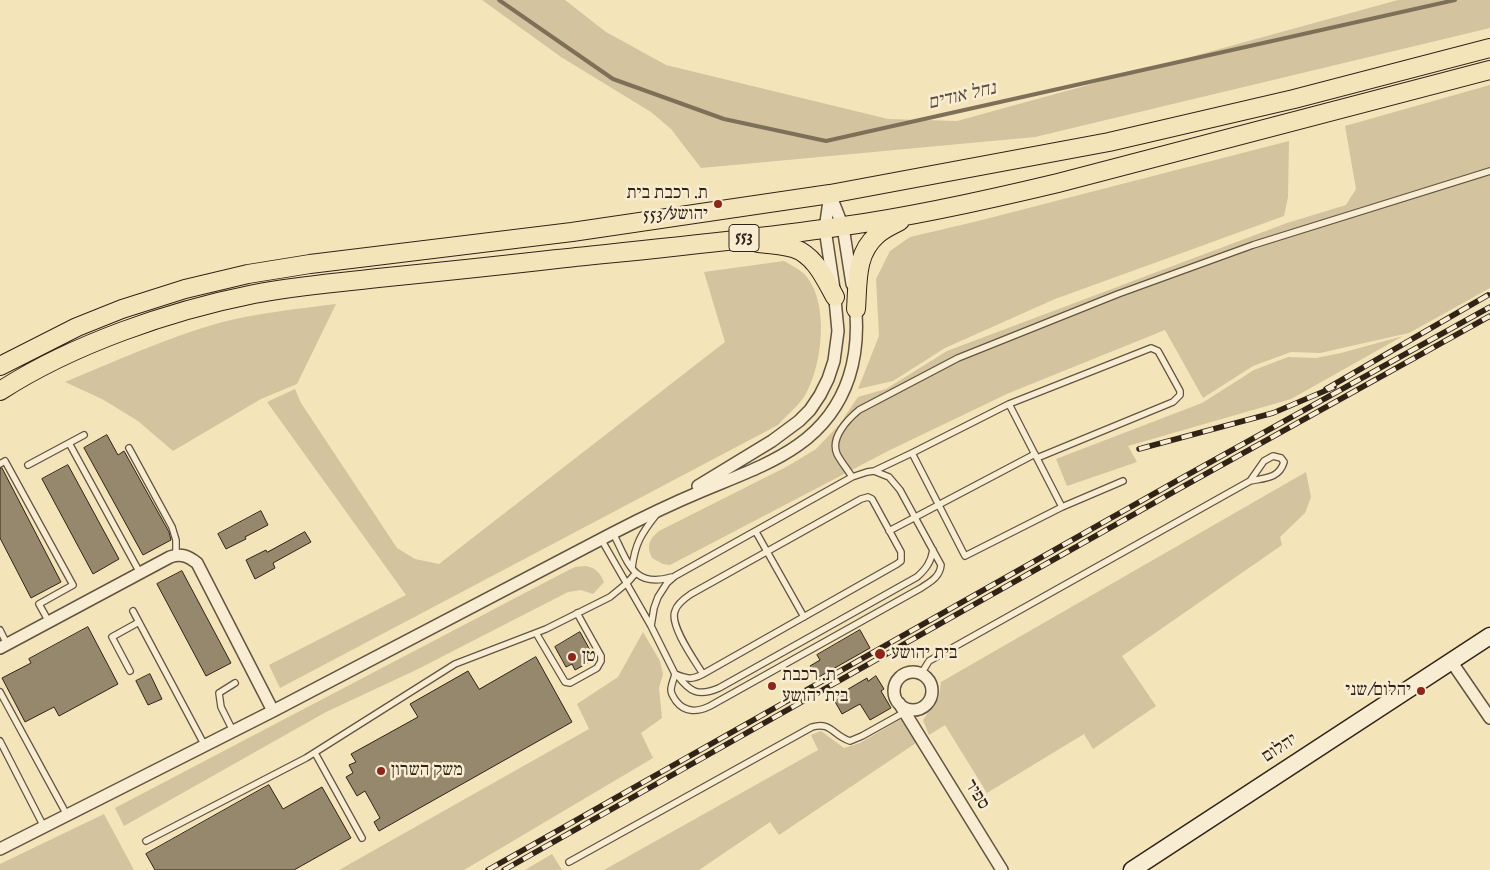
<!DOCTYPE html>
<html>
<head>
<meta charset="utf-8">
<style>
  body { margin:0 }
  canvas { display:block; background:#f4e4ba }
</style>
</head>
<body>
<canvas width="1490" height="870"></canvas>
<script>
const ctx = document.querySelector('canvas').getContext('2d');
ctx.lineJoin = 'round';
function fill(path, color) { ctx.fillStyle = color; ctx.fill(path, 'evenodd'); }
function strokePath(path, color, width, dash) { ctx.strokeStyle = color; ctx.lineWidth = width; ctx.lineCap = dash ? 'butt' : 'round'; ctx.setLineDash(dash || []); ctx.stroke(path); }
function label(font, color, halo, rows, align = 'center') {
  ctx.font = font + ' "IM FELL English","Frank Ruhl Libre",serif'; ctx.lineWidth = 5; ctx.setLineDash([]); ctx.textBaseline = 'middle'; ctx.strokeStyle = halo; ctx.fillStyle = color; for (const [text, x, y, turn = 0] of rows) {
    ctx.save(); ctx.translate(x, y); ctx.rotate((+turn || 0) * Math.PI / 180); ctx.textAlign = isNaN(turn) ? turn : align; if (halo) ctx.strokeText(text, 0, 0); ctx.fillText(text, 0, 0); ctx.restore();
  }
}
fill(new Path2D(`
  M482,0H565L606,32L666,65L888,119L957,121L1398,0H1490V28L1035,137L701,168L671,129L651,112L561,57Z
  M1490,85V288L1409,333L1320,353L1291,352L1253,366L1203,398L1165,330L1009,393L890,450L670,565L663,564L652,558C646,546 649,539 659,531L788,466L816,449L839,425L858,397L886,389L947,351L1287,223L1346,205L1356,189L1345,126Z
  M1289,141L1288,197L1284,216L1055,299L945,348L893,381L858,389L879,336L876,279L890,251L910,237L978,221Z
  M784,261C791,265 801,270 806,276C830,304 822,368 804,397C797,407 786,416 778,425L280,688L269,665L406,595L267,402L295,389L301,403L397,548L415,559L439,564L725,342L704,272Z
  M336,304L297,384L261,399L173,451L138,421L102,399L65,382C116,361 166,338 219,323C256,313 297,309 336,304Z
  M1403,336L1291,399L1128,446L1137,462L1067,486L1056,459L1202,403L1254,370L1288,357L1316,358L1341,353Z
  M1306,472L1311,497L1305,513L1280,537L1282,545L1122,656L1156,706L1093,749L1084,734L987,793L945,725L929,735L923,720L939,697L941,682Z
  M586,566C596,568 600,573 604,582L593,594L581,590L568,592L416,670L326,712L124,826L115,808L561,574L575,567Z
  M643,632L660,661L663,674L659,688L662,718L641,733L653,758L464,870H339L589,729L577,704L618,677Z
  M903,718L916,743L779,835L770,822L699,870H604L818,750L811,735L821,731L844,748L860,743Z
  M104,814L134,870H0V864Z
  M552,854L562,870H525Z`), '#d3c39e');
strokePath(new Path2D(`
  M499,0L613,79L724,119L826,141L1455,0`), '#7e7058', 4);
const building = new Path2D(`
  M107,435L118,455L124,451L169,532L171,540L143,555L84,448Z
  M68,465L119,559L93,574L42,479Z
  M2,468L61,582L31,598L0,538V469Z
  M261,511L268,525L245,537L246,539L226,549L218,534Z
  M305,532L311,542L273,563L275,568L255,579L246,560L266,550L267,552Z
  M182,571L231,663L206,676L157,584Z
  M88,627L118,684L59,716L54,707L25,722L2,678L31,663L29,659Z
  M860,630L870,648L817,678L810,666L820,660L817,655Z
  M580,632L595,659L575,670L572,664L566,667L555,647Z
  M536,657L572,722L379,831L374,822L380,818L365,791L357,796L346,777L353,773L349,765L356,762L351,754L418,717L410,704L468,671L479,689Z
  M150,674L162,699L148,705L136,681Z
  M876,676L884,689L881,691L891,708L870,720L860,704L842,714L833,698L867,678L868,681Z
  M269,785L283,809L322,787L351,838L294,870H155L146,854Z`);
fill(building, '#96886c');
strokePath(building, '#312417', 1);
const service = new Path2D(`
  M1009,404L1062,507L965,556L912,453Z
  M1009,404L1151,348L1158,351L1180,391V395L1173,402L1037,458
  M69,443L140,573
  M129,448L172,527L176,540V555
  M0,464L5,461L73,585L39,604L49,622
  M28,465L84,435
  M874,471L889,477L900,490L941,565C940,577 930,582 921,588L710,706C698,712 685,713 676,701C674,698 671,694 671,690C671,685 674,679 675,674L651,626L654,608L658,597L667,583L675,576L852,477L867,472Z
  M874,471L912,453
  M852,477C848,470 841,462 837,454C830,438 847,420 859,410L958,358L1118,294L1253,245L1490,171
  M1062,507L1123,481
  M889,531L1035,454
  M756,532L804,617
  M613,533C628,562 633,589 672,577
  M601,539L651,626
  M632,568C635,544 641,534 656,515
  M133,611L205,746
  M0,630L7,644
  M536,633L565,682L570,683L597,668L601,661V656L577,613
  M130,671L112,637L139,622
  M675,674C687,679 692,680 703,674L897,564L901,561V552L872,499L868,497L861,499L691,594C685,598 677,604 675,611C669,625 695,661 703,674
  M921,674L929,661L1250,481C1264,478 1279,479 1284,462L1281,458L1273,456L1264,461L1250,481
  M677,675C690,692 698,697 719,688L917,577C926,569 931,562 933,550
  M0,692L67,815
  M233,731L221,707L219,693L235,683
  M0,741L44,827
  M315,753L362,838
  M146,841L306,758L455,664L546,629L610,597L627,583L635,574
  M569,862L812,727C831,721 833,736 850,741L862,736L905,712`);
const minor = new Path2D(`
  M830,194L843,227L852,284
  M698,486L772,441L799,421L810,410L820,395L828,379L834,361L838,331L834,289L825,229L830,194
  M0,648L170,557C181,553 188,556 197,563L273,711
  M1451,661L1490,718
  M894 691a19 19 0 1 1 38 0a19 19 0 1 1-38 0Z
  M899,703L1002,870
  M0,849L273,711L613,533C642,518 671,504 702,491C764,465 826,447 849,377C857,352 858,328 855,302`);
const secondary = new Path2D(`
  M1132,870L1490,636`);
const primary = new Path2D(`
  M758,243C769,244 782,245 793,248C815,255 825,279 835,297
  M856,309C858,283 855,254 877,235C883,229 893,225 900,221
  M0,366L77,327L122,309L185,289L248,274L310,264L572,232L830,194L1109,142L1294,99L1490,48
  M0,391C73,344 169,311 254,294C295,286 337,283 378,278C438,272 497,266 557,259C653,249 749,240 844,226C916,216 987,200 1058,183L1490,70`);
strokePath(service, '#625440', 8);
strokePath(minor, '#625440', 14);
strokePath(secondary, '#312417', 19);
strokePath(primary, '#312417', 20);
strokePath(service, '#f8edd2', 5.5);
strokePath(minor, '#f8edd2', 11);
strokePath(secondary, '#f8edd2', 16);
strokePath(primary, '#f4e4ba', 18);
const rail = new Path2D(`
  M1326,389L1488,295
  M1139,449L1273,413L1334,387
  M488,870L1180,479L1490,307
  M504,870L1184,486L1490,316`);
strokePath(rail, '#312417', 5.5);
strokePath(rail, '#f8edd2', 4, [11]);
for (const [x, y, r, color] of [
  [718,204,5,"#8f2418"],
  [880,654,6,"#8f2418"],
  [572,657,5,"#8f2418"],
  [772,686,5,"#8f2418"],
  [1421,691,5,"#8f2418"],
  [381,771,5,"#8f2418"]
]) { const dot = new Path2D(); dot.arc(x, y, r, 0, 2 * Math.PI); ctx.fillStyle = color; ctx.fill(dot); strokePath(dot, '#f8edd2', 2); }
for (const [x, y, w] of [
  [744,238,30]
]) { const box = new Path2D(); box.roundRect(x - w / 2, y - 13.5, w, 27, 4); ctx.fillStyle = '#f8edd2'; ctx.fill(box); strokePath(box, '#312417', 1); }
label('bold 16px', '#312417', null, [
  ["553",744,238]
]);
label('18px', '#312417', '#f8edd2', [
  ["ת. רכבת בית",708,194,"right"],
  ["יהושע/553",708,215,"right"],
  ["בית יהושע",891,654],
  ["טן",582,657],
  ["ת. רכבת",782,676],
  ["בית יהושע",782,697],
  ["יהלום/שני",1411,691,"right"],
  ["משק השרון",391,771]
], 'left');
label('18px', '#312417', '#f8edd2', [
  ["יהלום",1280,749,-33],
  ["ספיר",976,795,58]
]);
label('italic 19px', '#5e503d', '#f8edd2', [
  ["נחל אודים",962,97,-13]
]);
</script>
</body>
</html>
